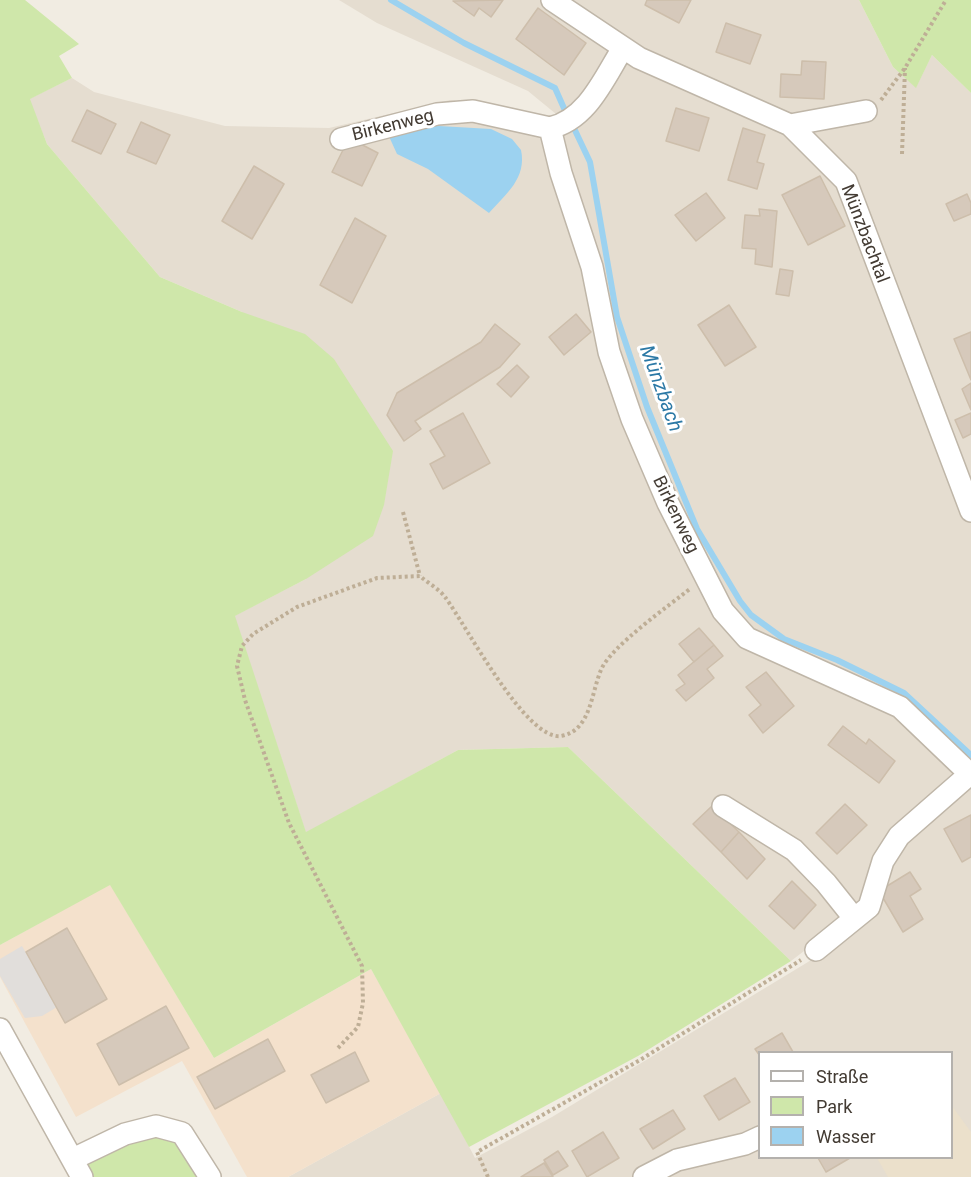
<!DOCTYPE html>
<html>
<head>
<meta charset="utf-8">
<style>
  body { margin:0 }
  #map { position:relative; width:971px; height:1177px; overflow:hidden; background:#f1ece2; font-family:Roboto,sans-serif }
  canvas { display:block }
  .legend { position:absolute; left:758px; top:1051px; width:195px; height:108px; box-sizing:border-box; background:#fff; border:2px solid #b4b1ad; margin:0; padding:8px 10px; list-style:none; font-size:18px; color:#433b33 }
  .legend li { display:flex; align-items:center; gap:12px; height:30px }
  .legend b { width:30px; border:2px solid #b4b1ad }
</style>
</head>
<body>
<div id="map">
<canvas width="971" height="1177"></canvas>
<ul class="legend">
<li><b style="height:8px;background:#fff"></b>Straße</li>
<li><b style="height:16px;background:#cfe7aa"></b>Park</li>
<li><b style="height:16px;background:#9cd2f0"></b>Wasser</li>
</ul>
</div>
<script>
const ctx = document.querySelector('canvas').getContext('2d');
ctx.lineJoin = 'round';
function fill(path, color) { ctx.fillStyle = color; ctx.fill(path, 'evenodd'); }
function strokePath(path, color, width, dash) { ctx.strokeStyle = color; ctx.lineWidth = width; ctx.lineCap = dash ? 'butt' : 'round'; ctx.setLineDash(dash || []); ctx.stroke(path); }
function label(font, color, halo, rows, align = 'center') {
  ctx.font = font + ' Roboto,sans-serif'; ctx.lineWidth = 6; ctx.setLineDash([]); ctx.textBaseline = 'middle'; ctx.strokeStyle = halo; ctx.fillStyle = color; for (const [text, x, y, turn = 0] of rows) {
    ctx.save(); ctx.translate(x, y); ctx.rotate((+turn || 0) * Math.PI / 180); ctx.textAlign = isNaN(turn) ? turn : align; if (halo) ctx.strokeText(text, 0, 0); ctx.fillText(text, 0, 0); ctx.restore();
  }
}
fill(new Path2D(`
  M339,0H859L893,67L916,87L932,55L971,93V1177H288L441,1093L475,1158L552,1117L808,962L870,916L864,905L791,961L568,747L458,750L306,833L234,616L306,579L242,312L160,277L47,144L29,99L72,78L94,92L225,126L329,128L450,100L489,104L538,118L556,114L528,91L377,23ZM760,1052H952V1158H760Z`), '#e5ddd0');
fill(new Path2D(`
  M110,884L214,1058L371,969L441,1093L288,1177H247L182,1061L76,1117L0,977V945Z`), '#f4e1cc');
fill(new Path2D(`
  M952,1106L971,1132V1177H888L877,1158H952Z`), '#ebe0cb');
fill(new Path2D(`
  M0,0H25L79,44L59,56L72,78L30,99L47,144L160,277L242,312L305,334L334,359L393,451L384,505L373,536L306,579L235,616L306,832L458,750L568,747L791,961L638,1056L469,1147L371,969L214,1058L110,885L0,945Z
  M859,0H971V93L932,55L916,88L893,67Z
  M182,1133L210,1177H82L73,1159L125,1134Z`), '#cfe7aa');
fill(new Path2D(`
  M22,946L57,1007L42,1016L25,1018L0,976V959Z`), '#e1dedb');
fill(new Path2D(`
  M422,125L491,129L512,139L521,150C527,178 506,194 489,213L428,169L397,154L387,132Z`), '#9cd2f0');
strokePath(new Path2D(`
  M391,0L464,43L555,88L567,115
  M572,124L590,162L617,317L647,407L697,529L740,601L751,615L784,639L837,660L904,693L971,755`), '#9cd2f0', 6);
const building = new Path2D(`
  M503,0L491,17L479,8L474,16L453,1Z
  M647,0H691L679,23L645,5Z
  M538,8L586,43L564,75L516,39Z
  M726,23L761,35L750,64L716,52Z
  M802,61L826,62L824,99L780,97L781,74L801,75Z
  M676,108L709,118L699,151L666,141Z
  M87,110L116,124L101,154L72,141Z
  M141,122L170,135L156,164L127,152Z
  M743,128L765,135L757,162L764,164L757,189L728,180Z
  M349,138L378,153L362,186L332,172Z
  M254,166L284,184L252,239L222,221Z
  M820,176L845,226L808,245L782,195Z
  M706,193L725,218L696,241L675,215Z
  M967,194L971,203V214L954,221L946,204Z
  M759,209L777,211L772,267L755,264L756,249L742,248L745,215L760,216Z
  M355,218L386,236L352,303L320,285Z
  M780,269L793,271L789,296L776,294Z
  M729,305L756,347L725,366L698,325Z
  M576,314L591,332L564,355L549,337Z
  M495,324L520,344L500,367L415,421L421,429L404,441L387,415L397,393L481,342Z
  M971,332V380L954,339Z
  M517,365L529,377L511,397L497,384Z
  M971,383V410L962,389Z
  M463,413L490,463L443,489L430,464L445,456L430,431Z
  M971,413V434L963,438L955,420Z
  M699,628L714,645L694,662L679,644Z
  M714,645L723,656L707,669L714,678L686,701L676,690L685,684L678,675Z
  M766,672L794,706L763,733L749,715L761,705L746,687Z
  M843,726L866,744L869,739L895,761L879,783L828,745Z
  M845,804L867,825L837,854L816,833Z
  M712,806L739,832L721,852L693,824Z
  M971,815V857L962,862L944,829Z
  M739,832L765,859L747,879L721,852Z
  M910,872L921,889L910,896L923,919L903,932L879,891Z
  M792,881L816,905L794,929L769,906Z
  M67,928L107,999L65,1023L26,952Z
  M166,1006L189,1048L119,1085L97,1044Z
  M782,1033L793,1052H760V1056L755,1049Z
  M268,1039L285,1071L215,1109L197,1077Z
  M355,1052L369,1081L326,1103L311,1075Z
  M735,1078L750,1102L719,1120L704,1096Z
  M673,1110L685,1129L653,1149L640,1129Z
  M603,1132L619,1158L587,1177L572,1151Z
  M558,1151L568,1166L553,1175L544,1160Z
  M818,1158H850L826,1172Z
  M544,1163L553,1177H521Z`);
fill(building, '#d6c9bb');
strokePath(building, '#cdbeab', 1.5);
const minor = new Path2D(`
  M552,0L639,58L790,125L846,181L971,511
  M623,48C604,78 588,119 550,128L561,173L592,267L609,352L632,419L668,503L723,611L747,638L900,707L971,775
  M790,125L866,111
  M341,139L437,114L473,111L550,128
  M723,806L794,850L826,883L854,918
  M816,950L869,907L883,861L899,836L970,774
  M0,1029L82,1177
  M73,1159L125,1134L156,1126L182,1133L210,1177
  M644,1177L677,1160L745,1144L760,1137`);
strokePath(minor, '#bfb6a8', 24);
strokePath(new Path2D(`
  M881,100L905,68L946,0
  M902,154L905,68
  M403,512L420,576
  M338,1048L358,1027L363,1003L362,966L289,823L245,700L237,666L242,646L253,634L297,607L377,578L420,576C428,583 439,589 445,597C466,625 526,741 561,736C591,731 591,693 601,670C610,647 670,605 691,588
  M488,1177L477,1152L640,1060L801,960`), '#beae96', 4, [3, 3]);
strokePath(minor, '#fff', 21);
label('18px', '#433b33', '#fff', [
  ["Birkenweg",393,126,-14],
  ["Münzbachtal",864,234,69],
  ["Birkenweg",675,515,64]
]);
label('italic 20px', '#2c79a6', '#fff', [
  ["Münzbach",660,389,70]
]);
</script>
</body>
</html>
